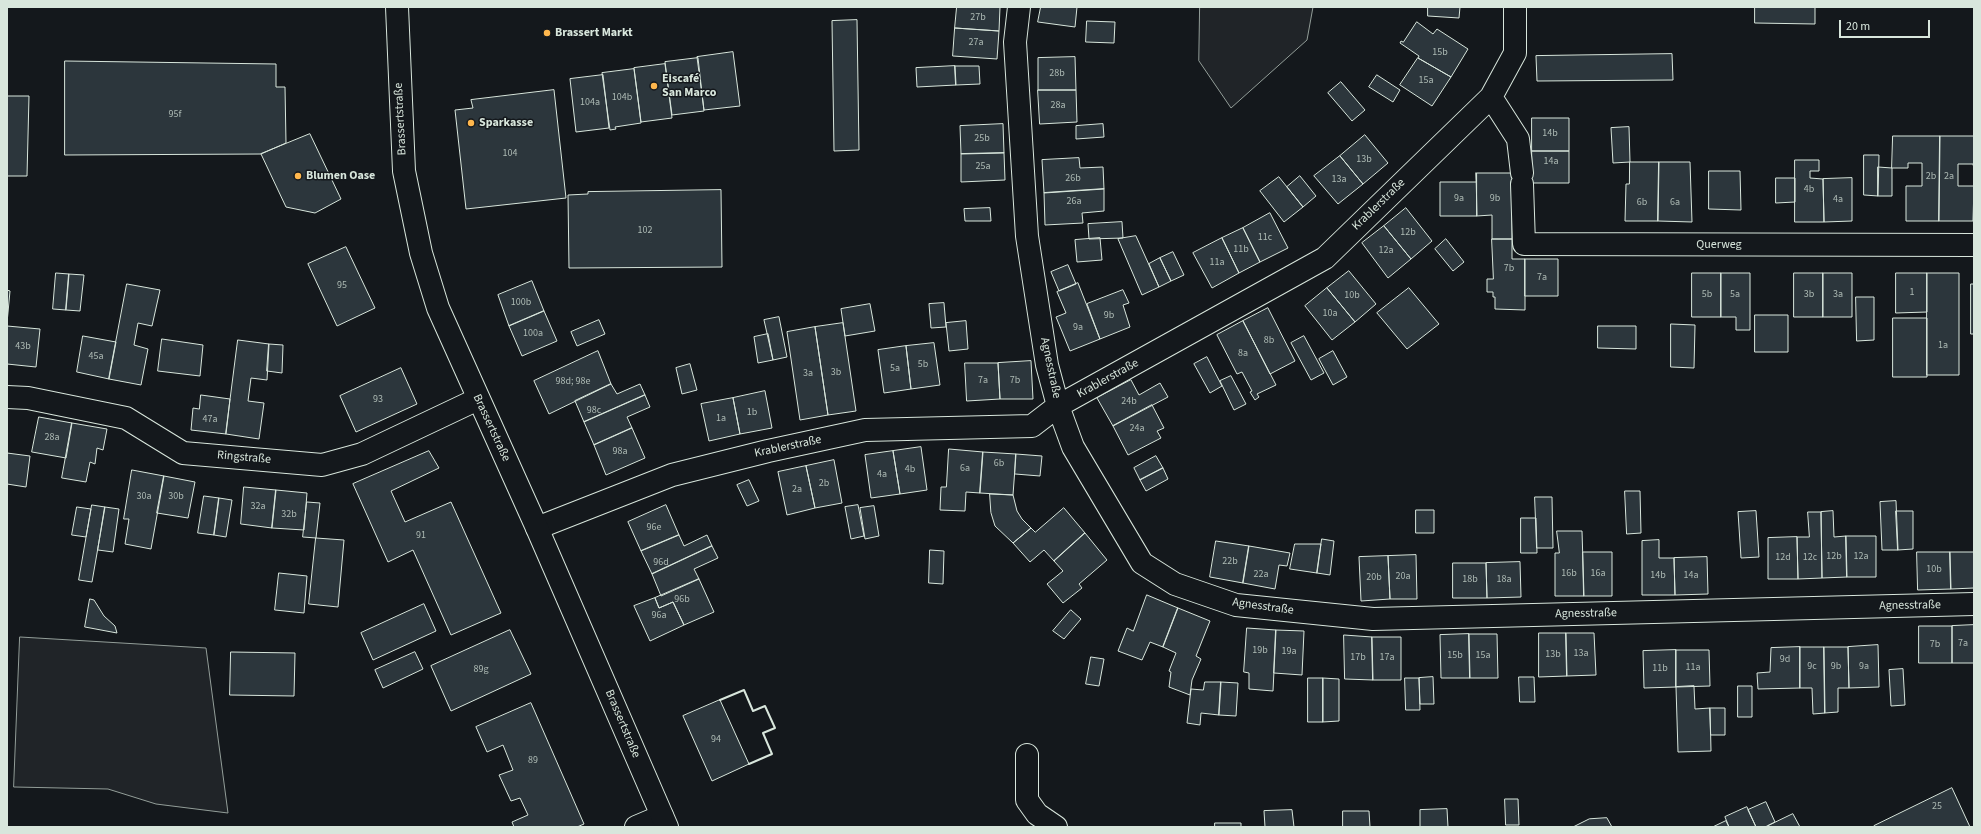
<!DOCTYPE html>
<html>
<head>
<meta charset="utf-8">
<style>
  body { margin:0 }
  #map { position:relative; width:1981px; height:834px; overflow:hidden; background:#14181c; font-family:"Source Sans 3",sans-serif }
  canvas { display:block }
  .frame { position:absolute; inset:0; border:8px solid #d8e6dc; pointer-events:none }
  .scale { position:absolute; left:1839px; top:20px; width:91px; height:18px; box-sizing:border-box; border:2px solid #d8e6dc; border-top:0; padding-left:5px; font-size:12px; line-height:14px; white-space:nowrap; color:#d8e6dc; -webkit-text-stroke:3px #14181c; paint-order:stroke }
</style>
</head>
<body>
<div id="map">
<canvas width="1981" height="834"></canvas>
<div class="frame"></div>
<div class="scale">20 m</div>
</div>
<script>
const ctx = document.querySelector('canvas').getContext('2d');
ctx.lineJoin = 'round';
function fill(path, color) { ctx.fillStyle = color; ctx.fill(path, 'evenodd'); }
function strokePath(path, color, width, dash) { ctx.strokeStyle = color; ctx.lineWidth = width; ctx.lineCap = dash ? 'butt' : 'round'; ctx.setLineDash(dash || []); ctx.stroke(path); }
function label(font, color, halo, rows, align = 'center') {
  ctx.font = font + ' "Source Sans 3",sans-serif'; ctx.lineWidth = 3; ctx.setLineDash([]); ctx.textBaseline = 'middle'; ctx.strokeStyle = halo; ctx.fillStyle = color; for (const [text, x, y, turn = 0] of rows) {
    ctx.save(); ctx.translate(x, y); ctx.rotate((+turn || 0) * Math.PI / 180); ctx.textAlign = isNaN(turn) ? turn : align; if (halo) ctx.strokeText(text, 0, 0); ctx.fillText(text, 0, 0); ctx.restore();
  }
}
const green = new Path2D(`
  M1200,7H1313L1307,40L1231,108L1199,61Z
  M20,637L206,648L228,813L156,804L108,789L14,787Z`);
fill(green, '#202428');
strokePath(green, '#939e99', 1);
const building = new Path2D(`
  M957,7H1000L999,31L955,28Z
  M1041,7H1077L1075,27L1038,22Z
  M1428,7H1460L1459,18L1428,16Z
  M1755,7H1815V24L1755,23Z
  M857,20L859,150L834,151L832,21Z
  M1087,21L1115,22L1114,43L1086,42Z
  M1417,22L1433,34L1437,29L1468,49L1451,77L1418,58L1419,56L1400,43L1401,41L1403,42Z
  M955,28L999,31L997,59L953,56Z
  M733,52L740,106L704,110L697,57Z
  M1672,54L1673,80L1537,81L1536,56Z
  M1075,57L1076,90H1038V58Z
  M698,58L704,111L672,115L665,62Z
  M1418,58L1451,77L1432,106L1400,85Z
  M65,61L276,64V87H285L286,143L261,154L65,155Z
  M665,64L672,118L641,122L634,68Z
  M955,66L956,85L917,87L916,68Z
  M955,66H979L980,84L956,85Z
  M634,69L641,123L615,127L616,129L610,130L602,73Z
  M603,75L609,128L576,132L570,79Z
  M1377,75L1400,90L1393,102L1369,87Z
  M1341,82L1365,110L1352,121L1328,93Z
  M554,90L566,198L466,209L455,110L473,108L471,100Z
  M1038,90H1076L1077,122L1040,124Z
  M7,96H29L27,176H7Z
  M1532,118H1569V151H1532Z
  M1003,124L1004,153L961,154L960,126Z
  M1103,124L1104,137L1076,139V126Z
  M1629,127L1630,162L1613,163L1611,128Z
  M310,134L341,199L315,213L286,207L261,154Z
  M1365,135L1388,163L1363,184L1340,156Z
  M1893,136H1940L1939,221H1906V186H1922V163H1908V168H1892Z
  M1940,136H1974V169L1973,164H1958V186H1974L1973,221H1939Z
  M1532,151H1569V183H1530L1532,173Z
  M1004,153L1005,180L961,182V154Z
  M1864,155H1879L1878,196L1864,195Z
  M1340,156L1363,184L1338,204L1314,176Z
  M1079,158L1080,168L1103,167L1104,189L1044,193L1042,160Z
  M1795,160H1819V171H1810V178L1823,179L1824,222H1795Z
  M1630,162H1659L1658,221H1625L1626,184H1629Z
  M1659,162H1690L1692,222L1658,221Z
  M1878,167L1892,168V196H1878Z
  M1709,171H1740L1741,210L1709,209Z
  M1476,173L1477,216H1440V182H1476Z
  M1477,173H1514L1512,183V239H1492V215L1477,216Z
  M1300,176L1316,196L1303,207L1287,187Z
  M1279,177L1303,207L1284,222L1260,191Z
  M1776,178H1795V202L1776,203Z
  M1852,178V221L1824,222L1823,179Z
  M1104,189V211L1082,213L1083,223L1045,225L1044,193Z
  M721,190L722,267L569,268L568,195L588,194V192Z
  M990,208L991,221H965L964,209Z
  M1406,208L1432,241L1411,259L1384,226Z
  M1270,213L1288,248L1260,262L1243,228Z
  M1122,222L1123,238L1089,239L1088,224Z
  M1384,226L1411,259L1388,278L1362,243Z
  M1243,228L1260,262L1239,273L1222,238Z
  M1136,236L1159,287L1142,295L1118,239Z
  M1100,238L1102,260L1077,262L1075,240Z
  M1222,238L1239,273L1212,288L1193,253Z
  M1446,239L1464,262L1453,271L1435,249Z
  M1492,239H1512V259H1525V310L1495,309V297H1493V292H1487V279H1493Z
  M346,247L375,308L337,326L308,264Z
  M1173,252L1184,275L1171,281L1160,258Z
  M1160,258L1171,281L1159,287L1149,264Z
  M1525,259H1558V296H1525Z
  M1068,265L1076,284L1059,291L1051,272Z
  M1349,271L1376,304L1355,322L1327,288Z
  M56,273L69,274L66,310L53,309Z
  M1692,273H1721V317H1692Z
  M1721,273H1750V330H1736V317H1721Z
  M1794,273H1823V317H1794Z
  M1823,273H1852V317H1823Z
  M1896,273H1927V312L1896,313Z
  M1927,273H1959V375H1927Z
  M69,274L84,275L80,311L66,310Z
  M532,281L544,311L509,326L498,295Z
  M1078,283L1100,339L1070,351L1056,317L1066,313L1057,292Z
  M127,284L160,290L152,326L138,323L134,345L148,349L141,385L109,379Z
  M1971,284H1974V334H1971Z
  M1327,288L1355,322L1332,340L1305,306Z
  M1409,288L1439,324L1407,349L1377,313Z
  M7,290L10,291L7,323Z
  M1123,290L1129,303L1123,305L1130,327L1100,339L1087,304Z
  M1856,297H1874V340L1857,341Z
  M944,303L946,327L931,328L929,304Z
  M870,304L875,331L845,336L841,309Z
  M1268,308L1295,361L1270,374L1243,321Z
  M544,311L557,341L522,356L509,326Z
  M1755,315H1788V352H1755Z
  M779,317L787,357L773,360L764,320Z
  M1893,318H1927V377H1893Z
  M599,320L605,334L577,346L571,332Z
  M966,321L968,349L949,351L946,323Z
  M1243,321L1276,385L1257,394L1259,397L1255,400L1250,392L1252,391L1242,372L1237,374L1217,335Z
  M843,323L856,411L828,415L815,327Z
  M1671,324L1695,325L1694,368L1671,367Z
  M7,326L40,329L36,367L7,364Z
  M1598,326H1636V349L1598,348Z
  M815,327L828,415L800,420L787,332Z
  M768,334L773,360L758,363L754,337Z
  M83,336L116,342L109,379L77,372Z
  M1304,336L1324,373L1311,380L1291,343Z
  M162,339L203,345L200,376L158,371Z
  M238,340L269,344L267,380L251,378L248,401L264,403L259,439L226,434Z
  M934,343L940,385L911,389L906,346Z
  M269,344L283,345L282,373L267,371Z
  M906,346L911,389L884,393L878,350Z
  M598,351L611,384L549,414L534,381Z
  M1333,351L1347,377L1333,385L1319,359Z
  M1207,357L1222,386L1210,393L1194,364Z
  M1031,361L1033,399H1000L998,363Z
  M965,363H998L1000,399L967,401Z
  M690,364L697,390L682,394L676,368Z
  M401,368L417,404L356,432L340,396Z
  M1231,376L1246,404L1234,410L1220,381Z
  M1131,380L1139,395L1160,383L1168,397L1113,426L1097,398Z
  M611,384L617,394L640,384L645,395L584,422L575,401Z
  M765,391L772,428L740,434L733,398Z
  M201,395L230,399L226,434L191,430L193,408L199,409Z
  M645,395L650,407L627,417L632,428L594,445L584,422Z
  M733,398L740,434L709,441L701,404Z
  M1152,405L1164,428L1157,431L1161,438L1128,455L1113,426Z
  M39,417L72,423L66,458L32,452Z
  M72,423L107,429L103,450L97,448L95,464L90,462L86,482L62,478Z
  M632,428L645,458L606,475L594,445Z
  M921,447L927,490L900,494L893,451Z
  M949,449L983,452L980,493L966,492L965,511L940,510L941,487H946Z
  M429,451L439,468L391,491L405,522L451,502L501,613L451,635L413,550L388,562L353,484Z
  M893,451L900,494L871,498L865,455Z
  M983,452L1016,454L1013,495L980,493Z
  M7,453L30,456L26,487L7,484Z
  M1016,454L1042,456L1040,476L1015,474Z
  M1156,456L1163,468L1140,480L1134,468Z
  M834,460L842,503L815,508L806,466Z
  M806,466L815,508L787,515L778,472Z
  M1163,468L1168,479L1146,491L1140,480Z
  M132,470L164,476L151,549L125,544L129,519H124Z
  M164,476L195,482L188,518L157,513Z
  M749,480L759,501L747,506L737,485Z
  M244,487L276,490L272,528L241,524Z
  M276,490L307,493L304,530L272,528Z
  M1625,491H1640L1641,533L1627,534Z
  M990,494L1013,495L1017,511L1022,519L1031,528L1013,543L995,526L991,513Z
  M204,496L219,498L214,535L198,533Z
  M1535,497H1552L1553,548H1537Z
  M219,498L232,500L226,537L214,535Z
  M1896,501L1898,550H1882L1880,502Z
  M307,502L320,503L316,538L303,537Z
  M92,505L105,507L92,582L79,580Z
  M666,505L679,535L641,551L628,522Z
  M858,505L864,536L851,539L845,507Z
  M874,506L879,536L865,539L860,508Z
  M77,507L91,509L86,537L72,535Z
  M105,507L119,509L113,552L98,550Z
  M1064,508L1085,533L1054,561L1044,550L1030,562L1013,543L1031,528L1035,532Z
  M1416,510H1434V533H1416Z
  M1756,511L1759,557L1741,558L1738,512Z
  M1833,511L1834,537L1846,536L1847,577L1822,578L1821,512Z
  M1896,511H1913V549L1898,550Z
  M1808,512H1821L1822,578L1798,579L1797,537H1809Z
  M1521,518H1536L1537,553H1521Z
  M1557,531H1582L1584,596H1555V553H1559Z
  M1085,533L1107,560L1079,584L1082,588L1063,603L1047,584L1063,571L1054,561Z
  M679,535L684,546L707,535L712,546L652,574L641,551Z
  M1846,536H1876V577H1847Z
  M1797,537L1798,579H1768V538Z
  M316,538L344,540L338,607L309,604Z
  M1322,539L1334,541L1330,575L1317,573Z
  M1659,540V558H1674L1675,595H1642V541Z
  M1216,541L1249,546L1243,583L1210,577Z
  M1295,544H1321L1317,573L1290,569Z
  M712,546L718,558L694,569L699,579L661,596L652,574Z
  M1249,546L1290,553L1287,566L1279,565L1275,589L1243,583Z
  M930,550L944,551L943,584L929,583Z
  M1583,552H1612V596H1584Z
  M1917,552H1950L1951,589L1918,590Z
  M1950,552H1974V588L1951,589Z
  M1416,555L1417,599H1390L1388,556Z
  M1388,556L1390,599L1361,601L1359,557Z
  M1707,557L1708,594L1675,595L1674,558Z
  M1520,562L1521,597L1487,598L1486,563Z
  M1453,563H1486L1487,598H1453Z
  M279,573L307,576L304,613L275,610Z
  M699,579L714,612L684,625L673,602L659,608L655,598Z
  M1147,595L1178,608L1163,647L1150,642L1142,660L1118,651L1127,628L1133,631Z
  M655,598L659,608L673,602L684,625L650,641L634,606Z
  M90,599L94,600L104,616L115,626L117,633L85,627Z
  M424,604L436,631L373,660L361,633Z
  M1178,608L1210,621L1196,656L1201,659L1192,680L1190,695L1169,687L1171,672L1169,671L1176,653L1163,647Z
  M1071,610L1081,619L1064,639L1053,631Z
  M1974,625V663H1952V626Z
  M1919,626H1952V663H1919Z
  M1247,628L1276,630L1273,691L1249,689V673L1244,672Z
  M510,630L531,674L451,711L431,666Z
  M1276,630L1304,631L1302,675L1274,673Z
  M1539,633H1566L1567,676L1539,677Z
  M1566,633H1594L1596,675L1567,676Z
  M1469,634L1470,678H1441L1440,635Z
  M1469,634H1497L1498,678H1470Z
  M1344,635L1372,637L1373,680L1345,679Z
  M1372,637H1401V680H1373Z
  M1878,645L1879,687L1849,688L1848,647Z
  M1800,647V688L1758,689L1757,673L1770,672L1771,648Z
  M1800,647H1824L1825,713L1813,714L1812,688H1800Z
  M1824,647H1848L1849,688H1838V712L1825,713Z
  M1676,650V687L1644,688L1643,651Z
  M1676,650H1709L1710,686L1676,687Z
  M231,652L295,653L294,696L230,695Z
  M415,652L423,669L383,688L375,670Z
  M1091,657L1104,659L1099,686L1086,684Z
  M1903,669L1905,705L1891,706L1889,670Z
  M1433,677L1434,704H1420L1419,678Z
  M1519,677H1534L1535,702H1520Z
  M1308,678H1323V722H1308Z
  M1323,678L1339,679V721L1323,722Z
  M1405,678H1419L1420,710H1406Z
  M1205,682H1221L1219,715L1201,713L1200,725L1187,723L1191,689L1203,690Z
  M1221,682L1238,683L1236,716L1219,715Z
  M1694,686L1695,709L1710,708L1711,751L1678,752L1676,687Z
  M1738,686H1752V717H1738Z
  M720,700L749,764L712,781L683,716Z
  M531,703L584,824L577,827H514L512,822L528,815L520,798L511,801L499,775L513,770L503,745L487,752L476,727Z
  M1710,708H1725V735H1711Z
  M1952,788L1970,827H1874V826Z
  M1505,799H1518L1519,825H1506Z
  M1766,802L1775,822L1765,827H1756L1748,810Z
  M1747,807L1756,827H1729L1725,817Z
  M1447,809L1448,827H1420V810Z
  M1292,810L1294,827H1265L1264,811Z
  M1343,811H1369L1370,827H1343Z
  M1793,814L1800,827H1768V826Z
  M1607,818L1612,827H1573L1589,819Z
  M1726,821L1729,827H1713Z
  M1215,823H1241V827H1215Z`);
fill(building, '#2c363c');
strokePath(building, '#d8e6dc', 1);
const street = new Path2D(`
  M1019,7L1015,42L1027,236L1047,365L1058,406L1073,447L1142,563L1175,584L1236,605L1373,619L1974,604
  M1491,97L1518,139L1522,173
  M1522,184L1524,244L1974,245
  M7,397L28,398L126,418L183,453L322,465L362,454L478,399
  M537,528L672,475L768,451L865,430L1032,426L1058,406L1325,258L1491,97L1515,53V7
  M1027,755V800L1037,814L1056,827
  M636,827L662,816`);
const secondary = new Path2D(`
  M397,7L404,171L421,253L438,308L537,528L667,827`);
strokePath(street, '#d8e6dc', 24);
strokePath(secondary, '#d8e6dc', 24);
strokePath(street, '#14181c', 22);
strokePath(secondary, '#14181c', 22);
strokePath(new Path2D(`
  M720,700L744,690L753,711L765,706L775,728L763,733L772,754L749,764`), '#d8e6dc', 2);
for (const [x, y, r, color] of [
  [547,33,4,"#ffb74d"],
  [654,86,4,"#ffb74d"],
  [471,123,4,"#ffb74d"],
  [298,176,4,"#ffb74d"]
]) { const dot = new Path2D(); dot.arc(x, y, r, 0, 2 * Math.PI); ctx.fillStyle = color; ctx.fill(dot); strokePath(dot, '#14181c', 1.5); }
label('10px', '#adbab4', null, [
  ["27b",978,18],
  ["27a",976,43],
  ["15b",1440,53],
  ["28b",1057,74],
  ["15a",1426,81],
  ["104b",622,98],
  ["104a",590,103],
  ["28a",1058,106],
  ["95f",175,115],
  ["14b",1550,134],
  ["25b",982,139],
  ["104",510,154],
  ["13b",1364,160],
  ["14a",1551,162],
  ["25a",983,167],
  ["2b",1931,177],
  ["2a",1949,177],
  ["26b",1073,179],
  ["13a",1339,180],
  ["4b",1809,190],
  ["9a",1459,199],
  ["9b",1495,199],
  ["4a",1838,200],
  ["26a",1074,202],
  ["6b",1642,203],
  ["6a",1675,203],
  ["102",645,231],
  ["12b",1408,233],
  ["11c",1265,238],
  ["11b",1241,250],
  ["12a",1386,251],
  ["11a",1217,263],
  ["7b",1509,269],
  ["7a",1542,278],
  ["95",342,286],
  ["1",1912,293],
  ["5b",1707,295],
  ["5a",1735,295],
  ["3b",1809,295],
  ["3a",1838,295],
  ["10b",1352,296],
  ["100b",521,303],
  ["10a",1330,314],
  ["9b",1109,316],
  ["9a",1078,328],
  ["100a",533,334],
  ["8b",1269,341],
  ["1a",1943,346],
  ["43b",23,347],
  ["8a",1243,354],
  ["45a",96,357],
  ["5b",923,365],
  ["5a",895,369],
  ["3b",836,373],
  ["3a",808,374],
  ["7a",983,381],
  ["7b",1015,381],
  ["98d; 98e",573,382],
  ["93",378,400],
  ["24b",1129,402],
  ["98c",594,411],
  ["1b",752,413],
  ["1a",721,419],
  ["47a",210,420],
  ["24a",1137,429],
  ["28a",52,438],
  ["98a",620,452],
  ["6b",999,464],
  ["6a",965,469],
  ["4b",910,470],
  ["4a",882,475],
  ["2b",824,484],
  ["2a",797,490],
  ["30a",144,497],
  ["30b",176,497],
  ["32a",258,507],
  ["32b",289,515],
  ["96e",654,528],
  ["91",421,536],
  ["12b",1834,557],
  ["12a",1861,557],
  ["12d",1783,558],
  ["12c",1810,558],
  ["22b",1230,562],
  ["96d",661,563],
  ["10b",1934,570],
  ["16b",1569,574],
  ["16a",1598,574],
  ["22a",1261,575],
  ["14b",1658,576],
  ["14a",1691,576],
  ["20a",1403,577],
  ["20b",1374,578],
  ["18b",1470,580],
  ["18a",1504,580],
  ["96b",682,600],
  ["96a",659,616],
  ["7a",1963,644],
  ["7b",1935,645],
  ["19b",1260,651],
  ["19a",1289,652],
  ["13a",1581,654],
  ["13b",1553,655],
  ["15b",1455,656],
  ["15a",1483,656],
  ["17b",1358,658],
  ["17a",1387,658],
  ["9d",1785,660],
  ["9c",1812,667],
  ["9b",1836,667],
  ["9a",1864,667],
  ["11a",1693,668],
  ["11b",1660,669],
  ["89g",481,670],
  ["94",716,740],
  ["89",533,761],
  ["25",1937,807]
]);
label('bold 12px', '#d8e6dc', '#14181c', [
  ["Brassert Markt",555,33],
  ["Eiscafé",662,79],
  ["San Marco",662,93],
  ["Sparkasse",479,123],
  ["Blumen Oase",306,176]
], 'left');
label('12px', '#d8e6dc', '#14181c', [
  ["Brassertstraße",401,119,-93],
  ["Krablerstraße",1379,205,-44],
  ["Querweg",1719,245],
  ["Agnesstraße",1050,368,78],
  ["Krablerstraße",1108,379,-29],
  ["Brassertstraße",491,428,65],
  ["Krablerstraße",788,447,-12],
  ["Ringstraße",244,458,5],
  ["Agnesstraße",1910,606,-1],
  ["Agnesstraße",1263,607,8],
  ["Agnesstraße",1586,614,-1],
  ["Brassertstraße",622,724,67]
]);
</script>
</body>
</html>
